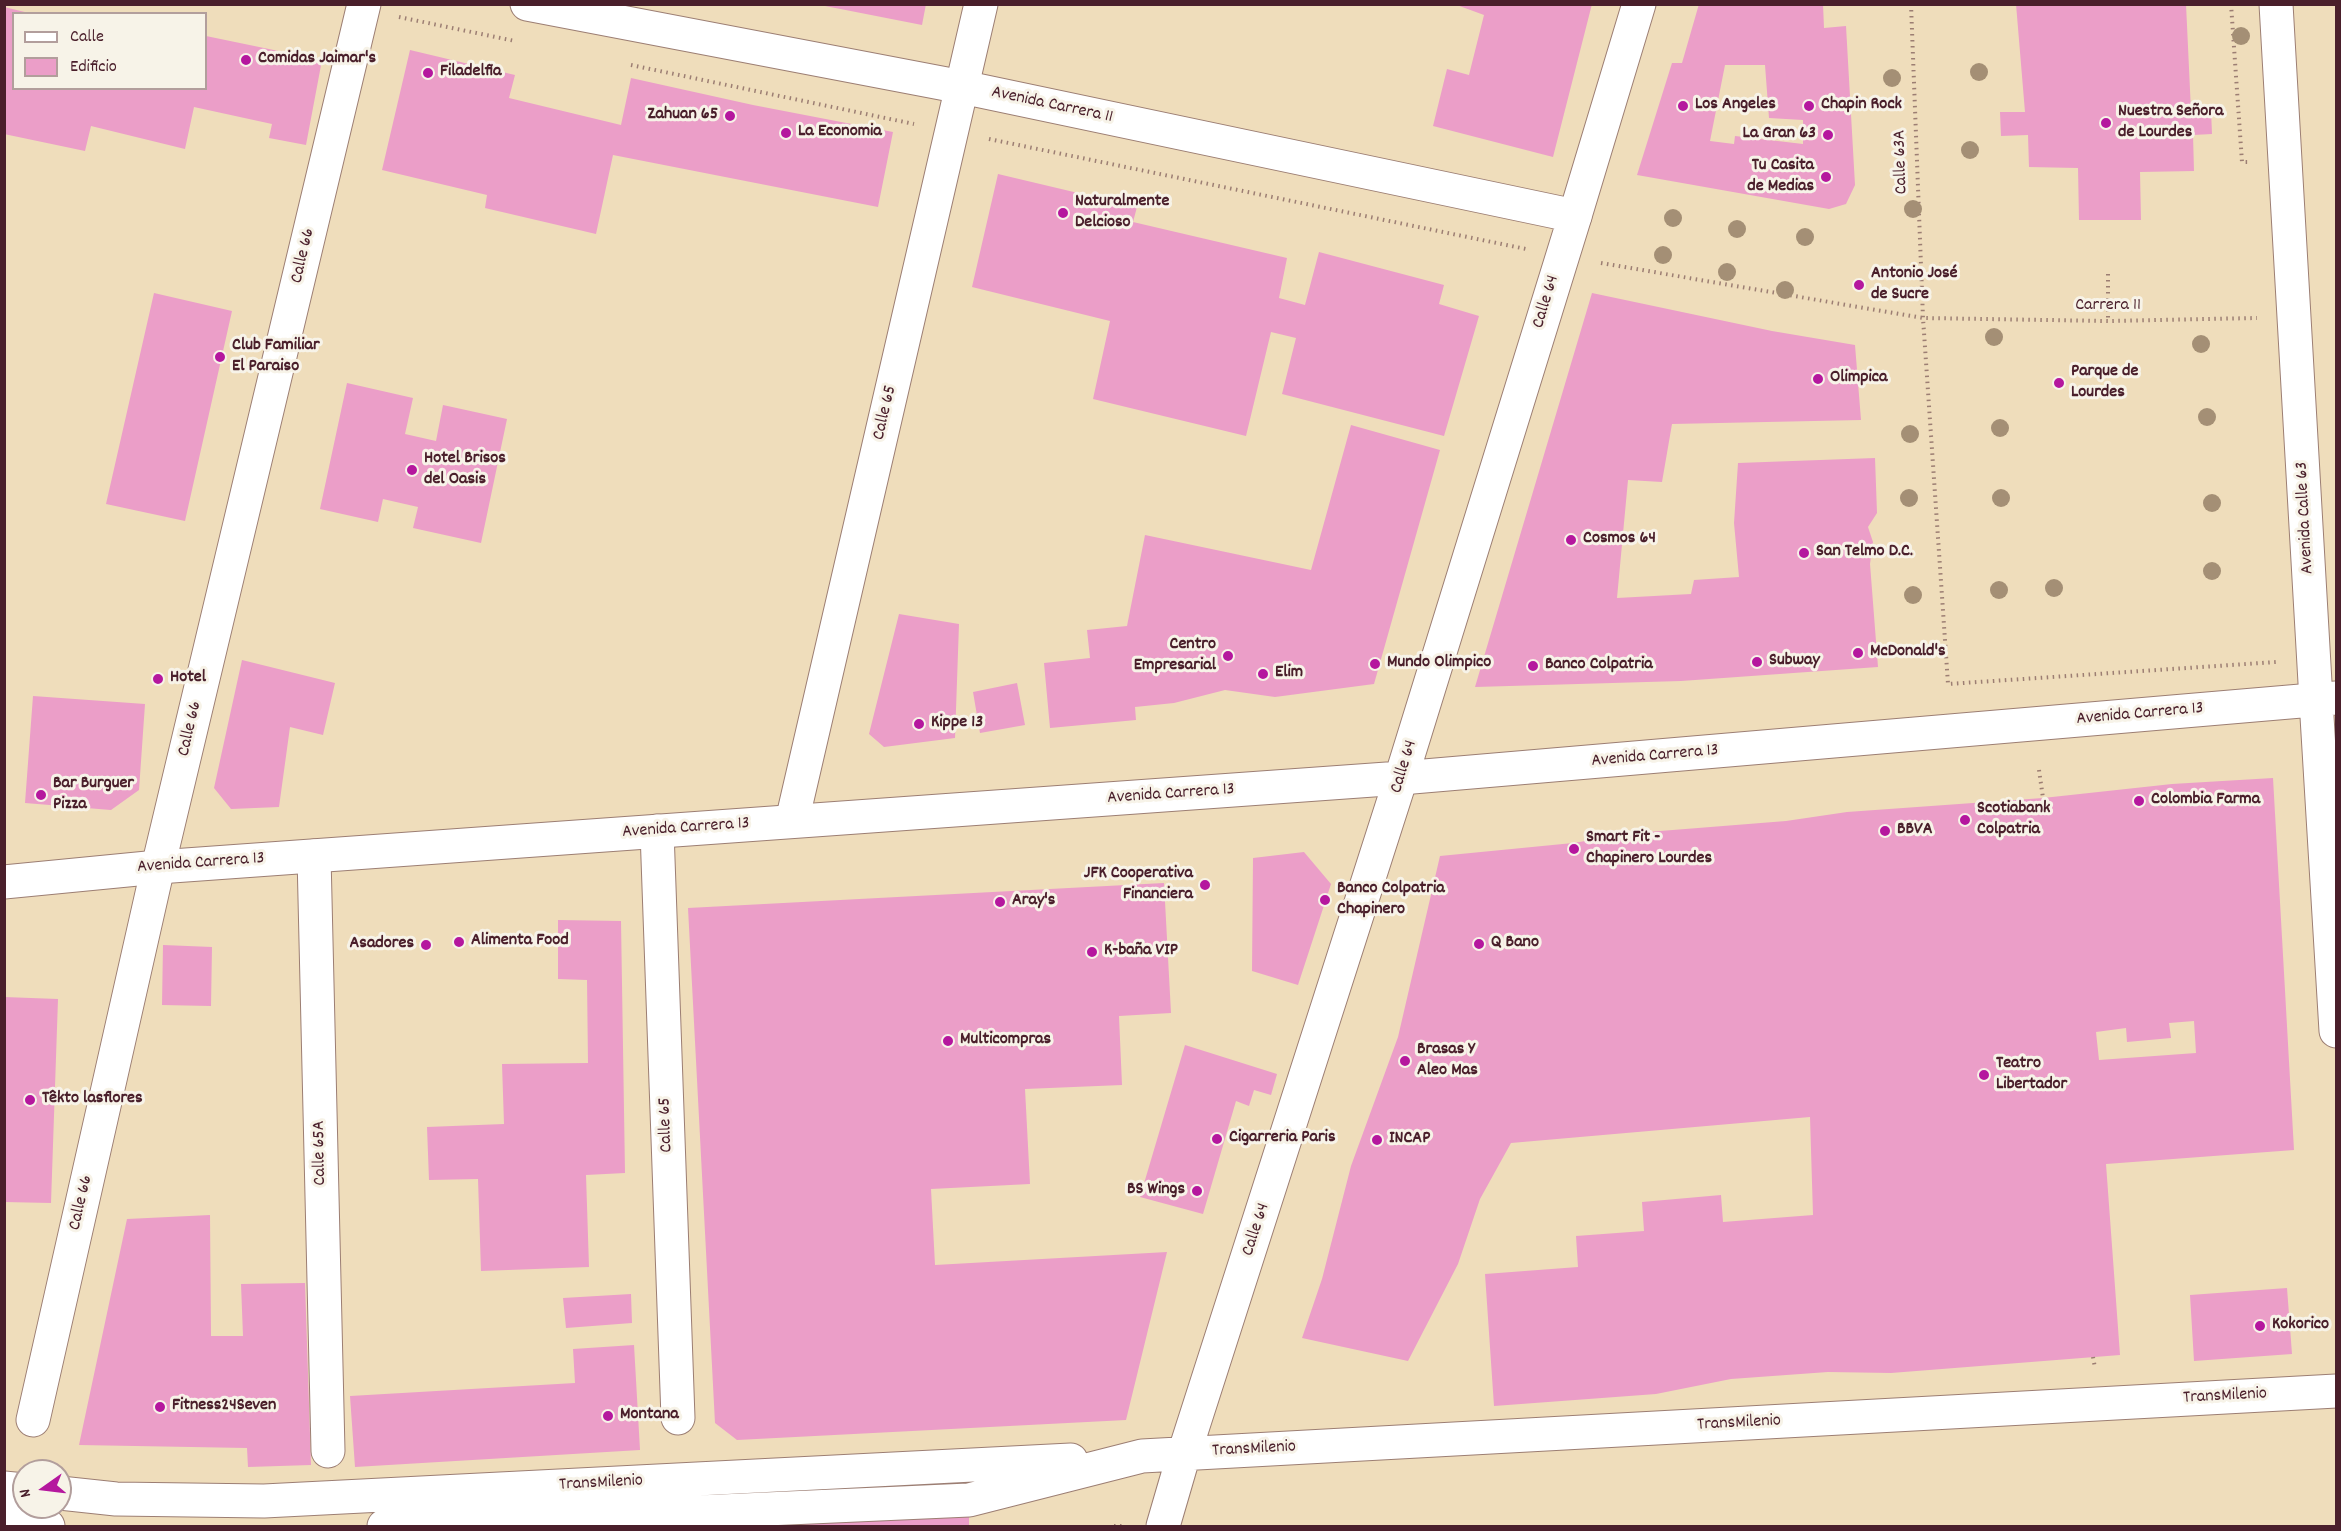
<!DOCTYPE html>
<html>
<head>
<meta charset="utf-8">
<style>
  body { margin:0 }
  #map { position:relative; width:2341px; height:1531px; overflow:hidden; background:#efddbb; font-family:Dekko,sans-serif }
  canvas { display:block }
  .frame { position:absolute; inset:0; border:6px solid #4a1f2b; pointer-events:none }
  .legend { position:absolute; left:12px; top:12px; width:195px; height:78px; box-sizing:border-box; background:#f7f3e8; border:2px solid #b29e9c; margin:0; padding:8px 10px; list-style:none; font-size:18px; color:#4a1f2b }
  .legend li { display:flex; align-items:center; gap:12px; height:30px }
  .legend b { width:30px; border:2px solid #b29e9c }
  .north { position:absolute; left:12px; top:1459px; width:60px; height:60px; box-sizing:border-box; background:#f7f3e8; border:2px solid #b29e9c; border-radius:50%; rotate:256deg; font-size:16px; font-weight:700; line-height:24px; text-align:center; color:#4a1f2b }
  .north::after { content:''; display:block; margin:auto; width:21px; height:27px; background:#b5179e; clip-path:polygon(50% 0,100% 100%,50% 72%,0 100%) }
</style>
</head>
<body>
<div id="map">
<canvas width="2341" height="1531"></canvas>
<div class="frame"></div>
<ul class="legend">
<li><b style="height:8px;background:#fff"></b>Calle</li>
<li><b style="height:16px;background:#eb9ec8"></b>Edificio</li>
</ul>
<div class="north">N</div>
</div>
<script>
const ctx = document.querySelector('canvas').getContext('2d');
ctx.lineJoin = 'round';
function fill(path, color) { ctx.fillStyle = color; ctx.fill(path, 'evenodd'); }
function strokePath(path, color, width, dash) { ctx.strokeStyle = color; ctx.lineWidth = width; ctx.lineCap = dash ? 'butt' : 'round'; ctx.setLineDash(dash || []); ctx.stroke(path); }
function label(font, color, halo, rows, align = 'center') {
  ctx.font = font + ' Dekko,sans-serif'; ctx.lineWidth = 6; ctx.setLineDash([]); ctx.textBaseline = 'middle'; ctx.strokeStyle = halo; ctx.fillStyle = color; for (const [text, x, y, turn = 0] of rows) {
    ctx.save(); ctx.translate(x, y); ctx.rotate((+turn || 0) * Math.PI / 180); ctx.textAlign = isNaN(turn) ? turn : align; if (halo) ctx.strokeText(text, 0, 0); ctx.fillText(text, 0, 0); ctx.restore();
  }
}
fill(new Path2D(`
  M815,4H926L922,25Z
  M1454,4H1592L1553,157L1433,126L1447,69L1469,75L1484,15Z
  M1699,4H1823L1824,28L1846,26L1855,185L1846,204L1829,209L1637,175L1672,63H1682ZM1725,65H1765L1769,118L1803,120V144L1735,136L1734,144L1710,141Z
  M2016,4H2186L2191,111L2211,110L2212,134L2193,135L2194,171L2140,172L2141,220H2079L2078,168L2029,167L2028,135L2001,136L2000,112H2025Z
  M4,7L29,13L14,14V88H206V36L322,60L306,145L269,138L272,124L194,107L185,149L91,126L85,151L4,134Z
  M410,50L515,75L509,98L621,125L631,78L753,105L893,132L878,207L613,155L596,234L485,208L487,195L382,170Z
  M998,174L1137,207L1133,222L1287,258L1279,298L1305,305L1319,252L1444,285L1439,304L1479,316L1444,436L1282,394L1296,338L1271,332L1246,436L1093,399L1110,321L972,287Z
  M154,293L232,311L185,521L106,504Z
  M1592,293L1772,331L1855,345L1861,420L1672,424L1662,482L1628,480L1617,598L1691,594L1694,580L1739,577L1734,523L1738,463L1875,458L1877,513L1868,527L1873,542L1870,564L1878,667L1681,681L1475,687Z
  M347,383L413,398L405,434L436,441L443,405L507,419L481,543L413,528L418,507L383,499L378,522L320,509Z
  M1351,425L1440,450L1374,684L1275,697L1225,690L1174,703L1135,707L1136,720L1050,728L1044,663L1090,658L1087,630L1127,626L1145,535L1311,570Z
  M899,614L959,624L955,738L884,747L869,734Z
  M242,660L335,683L323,735L290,727L279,807L231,809L214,788Z
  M1017,683L1025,725L980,733L973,692Z
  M33,696L145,704L139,790L111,810L25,803Z
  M2273,778L2294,1150L2106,1164L2120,1355L1891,1373L1828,1372L1731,1379L1656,1394L1494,1406L1485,1274L1578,1267L1576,1236L1644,1231L1642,1202L1721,1195L1723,1222L1813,1215L1810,1117L1511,1143L1480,1199L1458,1264L1408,1361L1302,1338L1322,1279L1351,1166L1398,1037L1440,856L1573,843L1635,833L1786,821L1847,812L2043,798L2172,784ZM2194,1021L2196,1053L2099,1060L2096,1032L2126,1028L2127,1042L2171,1038L2169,1023Z
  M1304,852L1331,884L1298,985L1252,971L1253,858Z
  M1164,883L1171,1013L1119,1016L1122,1085L1025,1089L1030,1184L931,1189L935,1265L1167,1252L1126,1420L737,1440L715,1423L688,908Z
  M558,920L621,921L625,1173L586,1175L589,1267L481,1271L478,1179L429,1180L427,1127L504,1124L502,1064L588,1063L587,980L558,979Z
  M163,945L212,947L211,1006L162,1005Z
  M4,997L58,999L51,1203L4,1202Z
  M1185,1045L1277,1074L1271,1095L1254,1090L1249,1106L1236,1101L1203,1214L1140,1197Z
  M210,1215L211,1336H243L241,1284L305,1283L311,1465L248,1467L247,1448L79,1445L127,1219Z
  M2287,1288L2292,1354L2194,1361L2190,1295Z
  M631,1294L632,1323L566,1328L563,1298Z
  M634,1345L640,1450L355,1467L350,1396L575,1383L573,1349Z
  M969,1511V1526H684Z`), '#eb9ec8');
const minor = new Path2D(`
  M2276,4L2316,700
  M1575,216L1639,4
  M792,821L981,4
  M657,831L678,1418
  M314,856L328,1451
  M33,1420L158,867L364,4
  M4,1488L24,1490
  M60,1493L116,1499L264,1501L1071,1460
  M4,1521L48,1526
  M384,1526L969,1500L1142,1456L2336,1391
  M1163,1526L1184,1454L1401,778`);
const major = new Path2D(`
  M527,4L962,87L1575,216L1401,778
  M2316,700L2336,1031
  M4,882L158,867L1401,778L2336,698`);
strokePath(minor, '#9c7e73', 35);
strokePath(major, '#9c7e73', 35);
strokePath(new Path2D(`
  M1911,4L1923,318L1948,684L2276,662
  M2231,4L2242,162H2248
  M399,17L515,41
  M631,65L914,124
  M989,139L1526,249
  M1601,263L1923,318L2108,321L2257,318
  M2108,274V321
  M2039,770L2043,798
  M2093,1357L2095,1368
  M1114,1526H1125`), '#9c7e73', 4, [1.5, 4.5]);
strokePath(minor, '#fff', 33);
strokePath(major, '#fff', 33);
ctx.fillStyle = '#a48f75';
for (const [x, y] of [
  [2241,36],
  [1979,72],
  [1892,78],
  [1970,150],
  [1913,209],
  [1673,218],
  [1737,229],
  [1805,237],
  [1663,255],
  [1727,272],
  [1785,290],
  [1994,337],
  [2201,344],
  [2207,417],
  [2000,428],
  [1910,434],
  [1909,498],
  [2001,498],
  [2212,503],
  [2212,571],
  [2054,588],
  [1999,590],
  [1913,595]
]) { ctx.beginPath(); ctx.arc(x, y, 9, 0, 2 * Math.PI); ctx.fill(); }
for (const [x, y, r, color] of [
  [246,60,6,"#b5179e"],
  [428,73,6,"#b5179e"],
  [1683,106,6,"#b5179e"],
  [1809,106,6,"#b5179e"],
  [730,116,6,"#b5179e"],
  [2106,123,6,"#b5179e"],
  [786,133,6,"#b5179e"],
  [1828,135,6,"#b5179e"],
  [1826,177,6,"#b5179e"],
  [1063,213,6,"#b5179e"],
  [1859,285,6,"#b5179e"],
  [220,357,6,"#b5179e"],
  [1818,379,6,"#b5179e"],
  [2059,383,6,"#b5179e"],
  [412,470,6,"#b5179e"],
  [1571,540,6,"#b5179e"],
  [1804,553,6,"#b5179e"],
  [1858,653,6,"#b5179e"],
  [1228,656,6,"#b5179e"],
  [1757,662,6,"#b5179e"],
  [1375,664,6,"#b5179e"],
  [1533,666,6,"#b5179e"],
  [1263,674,6,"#b5179e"],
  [158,679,6,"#b5179e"],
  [919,724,6,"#b5179e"],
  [41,795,6,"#b5179e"],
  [2139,801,6,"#b5179e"],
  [1965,820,6,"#b5179e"],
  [1885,831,6,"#b5179e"],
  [1574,849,6,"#b5179e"],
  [1205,885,6,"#b5179e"],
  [1325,900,6,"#b5179e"],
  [1000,902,6,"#b5179e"],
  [459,942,6,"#b5179e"],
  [1479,944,6,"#b5179e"],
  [426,945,6,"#b5179e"],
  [1092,952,6,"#b5179e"],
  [948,1041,6,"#b5179e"],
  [1405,1061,6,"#b5179e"],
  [1984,1075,6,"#b5179e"],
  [30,1100,6,"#b5179e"],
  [1217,1139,6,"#b5179e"],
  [1377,1140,6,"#b5179e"],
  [1197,1191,6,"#b5179e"],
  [2260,1326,6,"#b5179e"],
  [160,1407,6,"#b5179e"],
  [608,1416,6,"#b5179e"]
]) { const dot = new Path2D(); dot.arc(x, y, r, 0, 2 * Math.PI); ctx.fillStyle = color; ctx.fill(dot); strokePath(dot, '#f7f3e8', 2); }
label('bold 18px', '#4a1f2b', '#f7f3e8', [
  ["Comidas Jaimar's",258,60],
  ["Filadelfia",440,73],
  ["Los Angeles",1695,106],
  ["Chapin Rock",1821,106],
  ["Nuestra Señora",2118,113],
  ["de Lourdes",2118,134],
  ["Zahuan 65",718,116,"right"],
  ["La Economia",798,133],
  ["La Gran 63",1816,135,"right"],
  ["Tu Casita",1814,167,"right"],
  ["de Medias",1814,188,"right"],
  ["Naturalmente",1075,203],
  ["Delcioso",1075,224],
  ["Antonio José",1871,275],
  ["de Sucre",1871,296],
  ["Club Familiar",232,347],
  ["El Paraiso",232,368],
  ["Parque de",2071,373],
  ["Lourdes",2071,394],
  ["Olimpica",1830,379],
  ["Hotel Brisos",424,460],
  ["del Oasis",424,481],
  ["Cosmos 64",1583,540],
  ["San Telmo D.C.",1816,553],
  ["Centro",1216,646,"right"],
  ["Empresarial",1216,667,"right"],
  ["McDonald's",1870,653],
  ["Subway",1769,662],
  ["Mundo Olimpico",1387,664],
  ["Banco Colpatria",1545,666],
  ["Elim",1275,674],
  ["Hotel",170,679],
  ["Kippe 13",931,724],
  ["Bar Burguer",53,785],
  ["Pizza",53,806],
  ["Colombia Farma",2151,801],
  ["Scotiabank",1977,810],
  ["Colpatria",1977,831],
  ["BBVA",1897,831],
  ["Smart Fit -",1586,839],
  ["Chapinero Lourdes",1586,860],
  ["JFK Cooperativa",1193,875,"right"],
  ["Financiera",1193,896,"right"],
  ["Banco Colpatria",1337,890],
  ["Chapinero",1337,911],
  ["Aray's",1012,902],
  ["Alimenta Food",471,942],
  ["Q Bano",1491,944],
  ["Asadores",414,945,"right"],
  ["K-baña VIP",1104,952],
  ["Multicompras",960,1041],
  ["Brasas Y",1417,1051],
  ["Aleo Mas",1417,1072],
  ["Teatro",1996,1065],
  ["Libertador",1996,1086],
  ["Têkto lasflores",42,1100],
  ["Cigarreria Paris",1229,1139],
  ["INCAP",1389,1140],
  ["BS Wings",1185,1191,"right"],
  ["Kokorico",2272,1326],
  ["Fitness24Seven",172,1407],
  ["Montana",620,1416]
], 'left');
label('18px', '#4a1f2b', '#f7f3e8', [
  ["Avenida Carrera 11",1052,106,12],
  ["Calle 63A",1902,162,-92],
  ["Calle 66",304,256,-77],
  ["Calle 64",1547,302,-73],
  ["Carrera 11",2108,307],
  ["Calle 65",886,413,-77],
  ["Avenida Calle 63",2306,518,-93],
  ["Avenida Carrera 13",2140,715,-5],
  ["Calle 66",191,729,-77],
  ["Avenida Carrera 13",1655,757,-5],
  ["Calle 64",1405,767,-73],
  ["Avenida Carrera 13",1171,795,-4],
  ["Avenida Carrera 13",686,829,-4],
  ["Avenida Carrera 13",201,864,-4],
  ["Calle 65",667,1125,-92],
  ["Calle 65A",321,1153,-91],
  ["Calle 66",82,1203,-77],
  ["Calle 64",1257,1230,-72],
  ["TransMilenio",2225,1397,-3],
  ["TransMilenio",1739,1424,-3],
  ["TransMilenio",1254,1450,-3],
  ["TransMilenio",601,1484,-3]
]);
</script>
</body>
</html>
